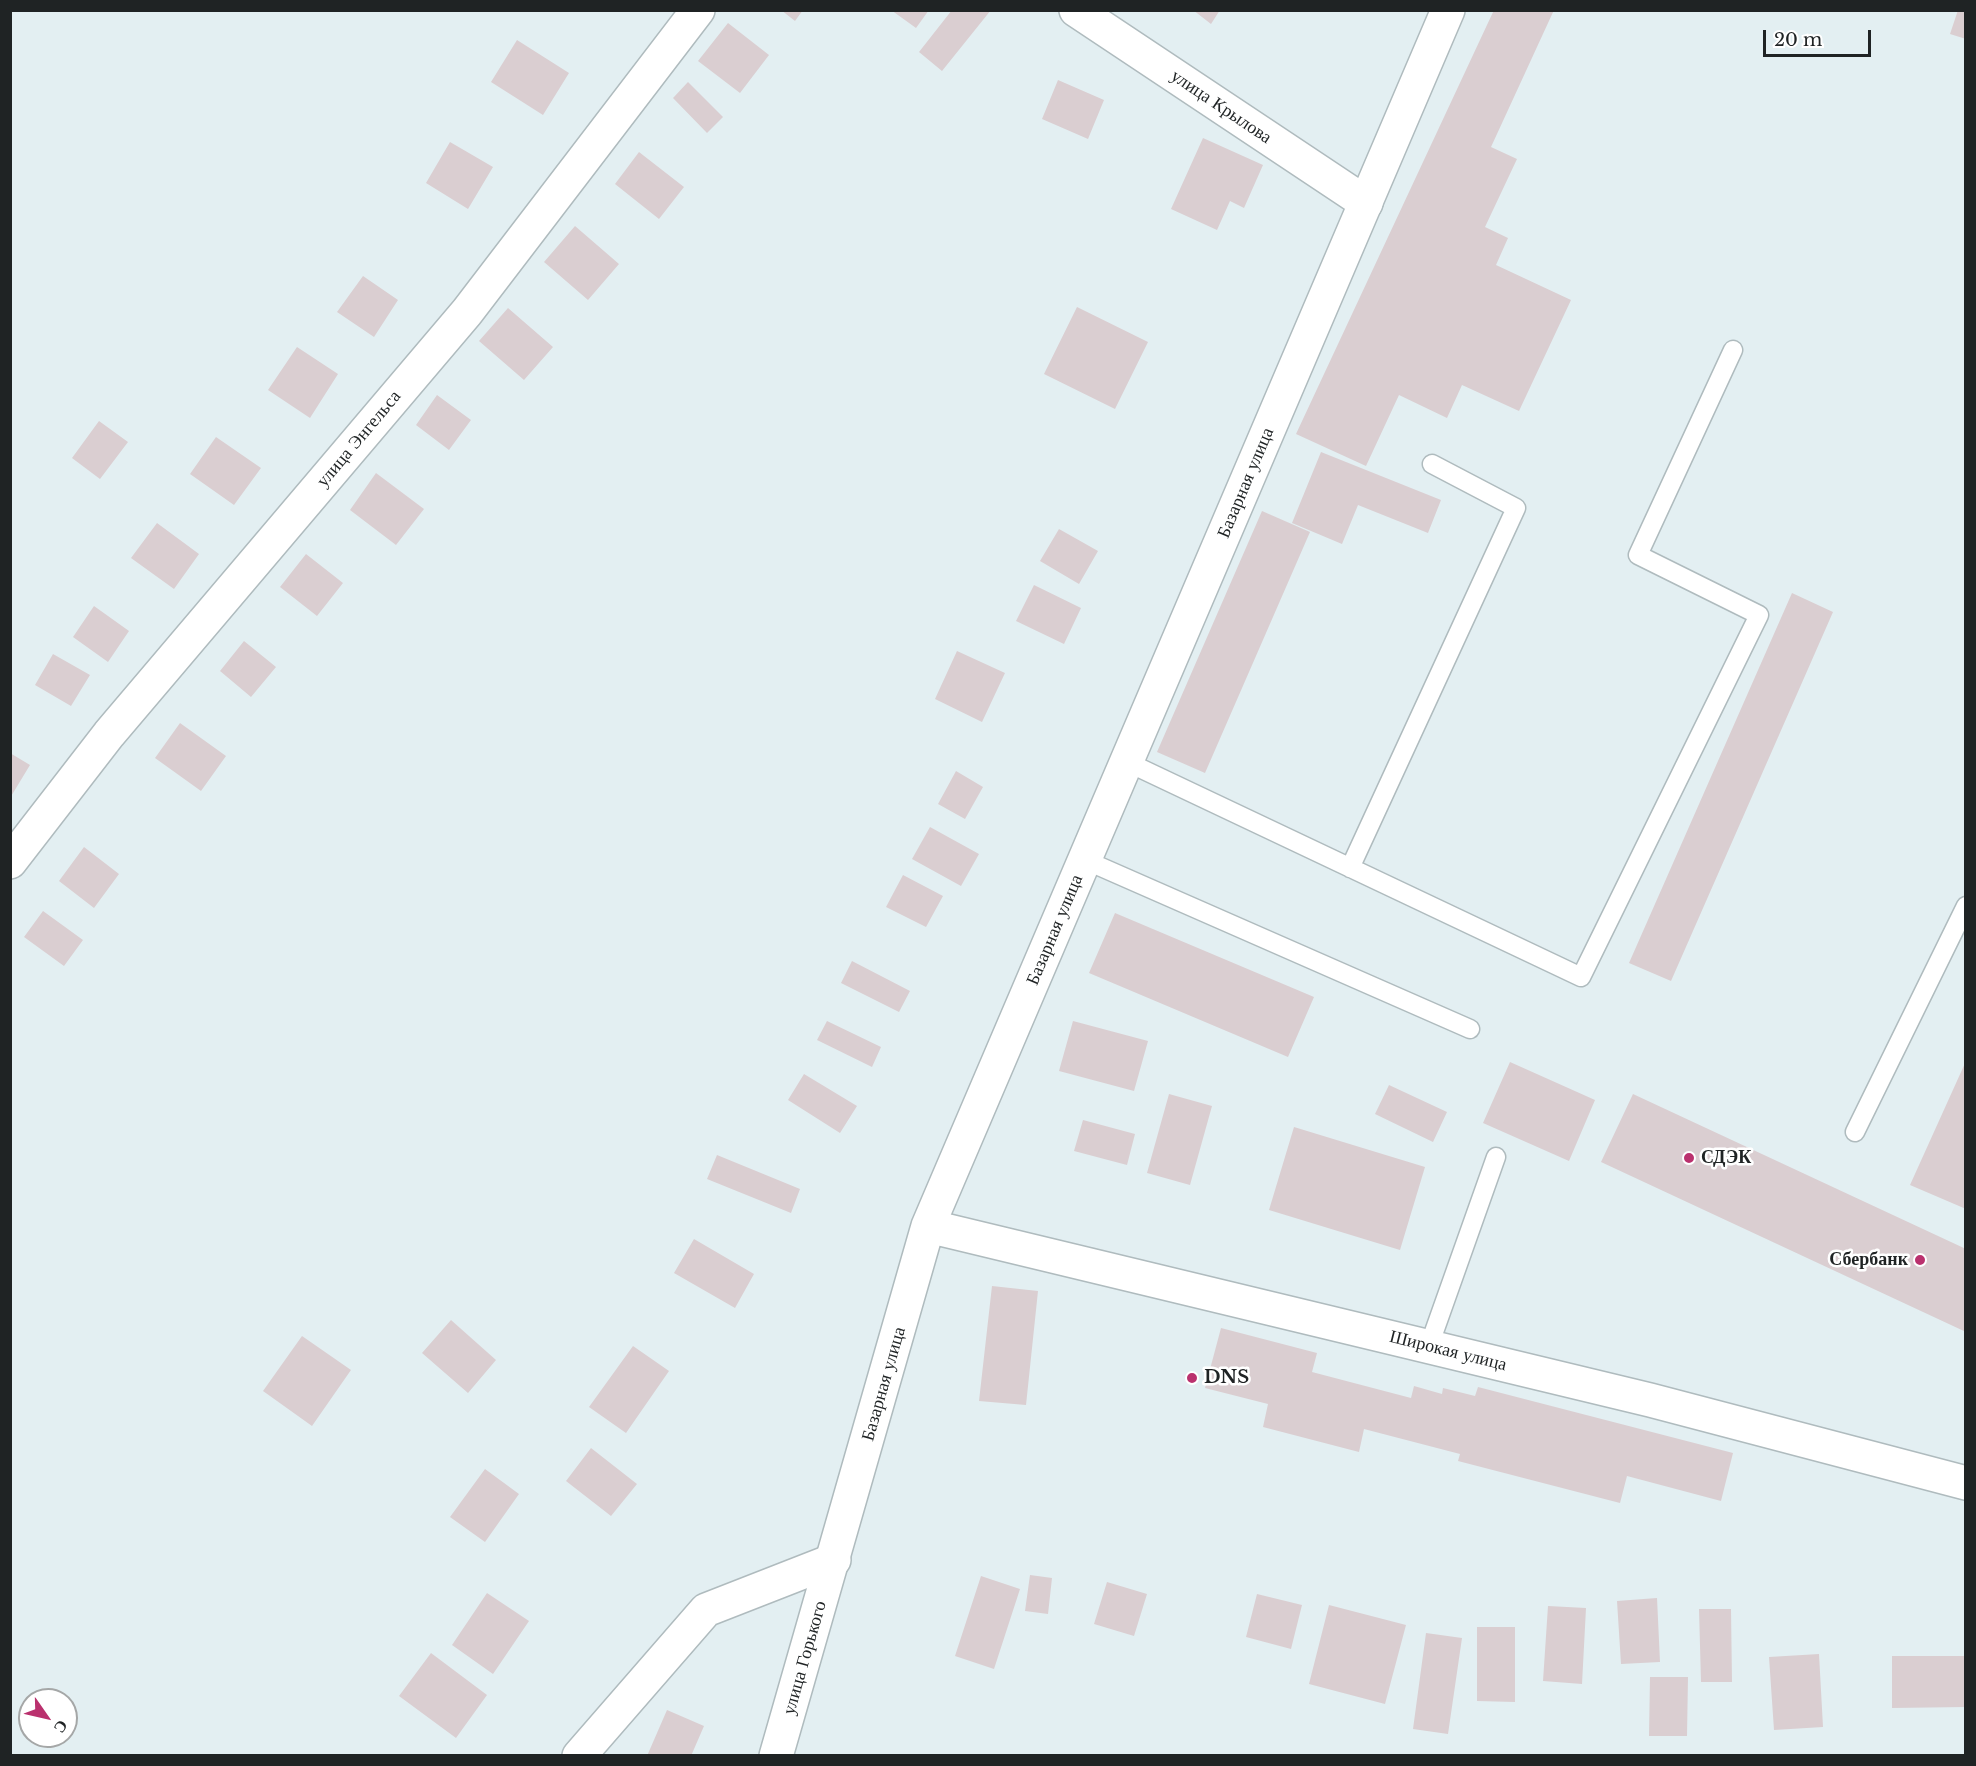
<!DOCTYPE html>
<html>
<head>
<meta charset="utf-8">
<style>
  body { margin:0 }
  #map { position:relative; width:1976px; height:1766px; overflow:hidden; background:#e3eff2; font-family:"Libre Baskerville",serif }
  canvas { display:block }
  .frame { position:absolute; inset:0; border:12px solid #1f2324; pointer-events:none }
  .north { position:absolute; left:18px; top:1688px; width:60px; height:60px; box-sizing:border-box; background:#fff; border:2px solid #a5a7a7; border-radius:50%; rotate:124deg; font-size:16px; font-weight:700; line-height:24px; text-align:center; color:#1f2324 }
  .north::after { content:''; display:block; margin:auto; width:21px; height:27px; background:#ba316e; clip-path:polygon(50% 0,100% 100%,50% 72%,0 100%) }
  .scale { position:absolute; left:1763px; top:30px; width:108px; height:27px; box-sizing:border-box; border:3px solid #1f2324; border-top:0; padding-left:8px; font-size:18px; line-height:21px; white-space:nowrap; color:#1f2324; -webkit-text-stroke:4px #fff; paint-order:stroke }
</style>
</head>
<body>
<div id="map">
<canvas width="1976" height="1766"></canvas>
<div class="frame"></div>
<div class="north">С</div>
<div class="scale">20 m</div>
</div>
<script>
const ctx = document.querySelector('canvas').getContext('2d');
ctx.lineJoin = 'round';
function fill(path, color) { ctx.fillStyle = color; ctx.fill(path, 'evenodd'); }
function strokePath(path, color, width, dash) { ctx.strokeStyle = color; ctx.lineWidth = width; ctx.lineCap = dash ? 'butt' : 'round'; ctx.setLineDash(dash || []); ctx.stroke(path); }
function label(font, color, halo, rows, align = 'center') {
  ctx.font = font + ' "Libre Baskerville",serif'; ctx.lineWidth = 5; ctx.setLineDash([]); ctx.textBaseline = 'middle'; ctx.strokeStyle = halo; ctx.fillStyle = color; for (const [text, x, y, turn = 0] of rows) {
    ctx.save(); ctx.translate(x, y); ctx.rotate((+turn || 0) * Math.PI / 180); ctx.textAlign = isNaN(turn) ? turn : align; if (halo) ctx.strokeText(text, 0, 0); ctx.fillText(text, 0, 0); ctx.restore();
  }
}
fill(new Path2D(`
  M781,10H803L795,21Z
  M891,10H929L916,28Z
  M952,10H991L942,71L919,52Z
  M1193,10H1220L1211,24Z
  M1494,10H1554L1491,147L1517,159L1485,227L1508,238L1496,265L1571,300L1519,411L1462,385L1447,418L1399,395L1366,466L1296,434Z
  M1958,10H1966V39L1950,34Z
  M728,23L769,55L740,93L698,61Z
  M517,40L569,73L543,115L491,82Z
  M1058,80L1104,100L1088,139L1042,119Z
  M688,82L723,117L707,133L673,98Z
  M1203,138L1263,165L1244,208L1230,201L1217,230L1171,209Z
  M450,142L493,167L468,209L426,183Z
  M639,152L684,187L659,219L615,184Z
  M575,226L619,264L588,300L544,262Z
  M363,276L398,300L374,337L337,312Z
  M1077,307L1148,342L1115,409L1044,374Z
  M508,308L553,347L524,380L479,341Z
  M297,347L338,374L310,418L268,390Z
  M437,395L471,420L449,450L416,425Z
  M99,421L128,442L100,479L72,458Z
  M216,437L261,468L234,505L190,474Z
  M1321,452L1441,500L1428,533L1358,505L1342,544L1292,523Z
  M376,473L424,509L396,545L350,510Z
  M1262,511L1310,532L1205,773L1157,752Z
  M157,523L199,554L174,589L131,558Z
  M1059,529L1098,551L1079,584L1040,561Z
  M306,554L343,583L317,616L280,587Z
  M1034,585L1081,608L1064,644L1016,621Z
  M1792,593L1833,612L1671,981L1629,963Z
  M94,606L129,631L108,662L73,637Z
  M244,641L276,667L251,697L220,671Z
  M957,651L1005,673L982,722L935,699Z
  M53,654L90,675L71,706L35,685Z
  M180,723L226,756L201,791L155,758Z
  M10,753L30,765L10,798Z
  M956,771L983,787L965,819L938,804Z
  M930,827L979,854L961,886L912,859Z
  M84,847L119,874L94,908L59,881Z
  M903,875L943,896L926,927L886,907Z
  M43,911L83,940L64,966L24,937Z
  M1115,913L1314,997L1288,1057L1089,973Z
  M852,961L910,991L899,1012L841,983Z
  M827,1021L881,1047L872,1067L817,1040Z
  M1073,1021L1148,1041L1134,1091L1059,1071Z
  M1966,1061V1209L1910,1185Z
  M1510,1062L1595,1100L1569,1161L1483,1123Z
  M804,1074L857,1106L840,1133L788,1100Z
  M1389,1085L1447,1112L1433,1142L1375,1114Z
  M1169,1094L1212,1106L1190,1185L1147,1173Z
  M1633,1094L1966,1249V1332L1601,1162Z
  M1083,1120L1135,1134L1127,1165L1074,1151Z
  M1294,1127L1425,1167L1400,1250L1269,1210Z
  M717,1155L800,1189L791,1213L707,1179Z
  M694,1239L754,1274L735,1308L674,1273Z
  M992,1286L1038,1291L1026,1405L979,1401Z
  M451,1320L496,1360L468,1393L422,1353Z
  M1221,1328L1317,1353L1312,1372L1411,1398L1414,1386L1442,1394L1443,1388L1475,1396L1478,1387L1733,1453L1721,1501L1627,1476L1620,1503L1458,1461L1460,1454L1364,1429L1359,1452L1263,1427L1268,1404L1205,1388Z
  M302,1336L351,1370L312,1426L263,1391Z
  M633,1346L669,1371L626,1433L589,1407Z
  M591,1448L637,1484L611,1516L566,1481Z
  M485,1469L519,1494L485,1542L450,1517Z
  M1030,1575L1052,1578L1048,1614L1025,1611Z
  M981,1576L1020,1589L994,1669L955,1656Z
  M1107,1582L1147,1594L1134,1636L1094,1624Z
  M487,1593L529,1621L493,1674L452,1645Z
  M1257,1594L1302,1605L1291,1649L1246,1637Z
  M1657,1598L1660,1662L1621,1664L1617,1601Z
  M1329,1605L1406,1625L1385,1704L1309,1684Z
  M1548,1606L1586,1608L1582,1684L1543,1681Z
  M1699,1609H1731L1732,1682H1701Z
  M1477,1627H1515V1702L1477,1701Z
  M1426,1633L1462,1638L1448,1734L1413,1729Z
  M431,1653L487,1695L456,1738L399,1696Z
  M1819,1654L1823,1727L1774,1730L1769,1657Z
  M1892,1656H1966V1707L1892,1708Z
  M1650,1677H1688L1687,1736H1649Z
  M667,1710L704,1726L691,1756H647Z`), '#daced1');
const service = new Path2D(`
  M1127,762L1581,977L1759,615L1638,555L1733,350
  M1085,860L1470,1029
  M1350,868L1516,508L1432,464
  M1855,1132L1966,906
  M1429,1346L1496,1157`);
const minor = new Path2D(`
  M1076,10L1366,203
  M10,862L109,734L467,312L698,10
  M579,1756L706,1610L834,1560`);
const tertiary = new Path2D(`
  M928,1226L1650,1400L1966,1483
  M776,1756L928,1226L1448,10`);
strokePath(service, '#afbbbe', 21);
strokePath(minor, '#afbbbe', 36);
strokePath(tertiary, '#afbbbe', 36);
strokePath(service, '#fff', 18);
strokePath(minor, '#fff', 33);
strokePath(tertiary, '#fff', 33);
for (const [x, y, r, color] of [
  [1689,1158,6,"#ba316e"],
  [1920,1260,6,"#ba316e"],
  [1192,1378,6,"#ba316e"]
]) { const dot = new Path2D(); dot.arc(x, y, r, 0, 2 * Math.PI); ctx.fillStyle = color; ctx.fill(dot); strokePath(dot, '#fff', 2); }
label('18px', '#1f2324', '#fff', [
  ["улица Крылова",1221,107,34],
  ["улица Энгельса",359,439,-50],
  ["Базарная улица",1246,483,-67],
  ["Базарная улица",1055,930,-67],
  ["Широкая улица",1448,1351,14],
  ["Базарная улица",884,1384,-74],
  ["улица Горького",805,1658,-74]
]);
label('bold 18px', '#1f2324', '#fff', [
  ["СДЭК",1701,1158],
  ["Сбербанк",1908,1260,"right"],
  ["DNS",1204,1378]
], 'left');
</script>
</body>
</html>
